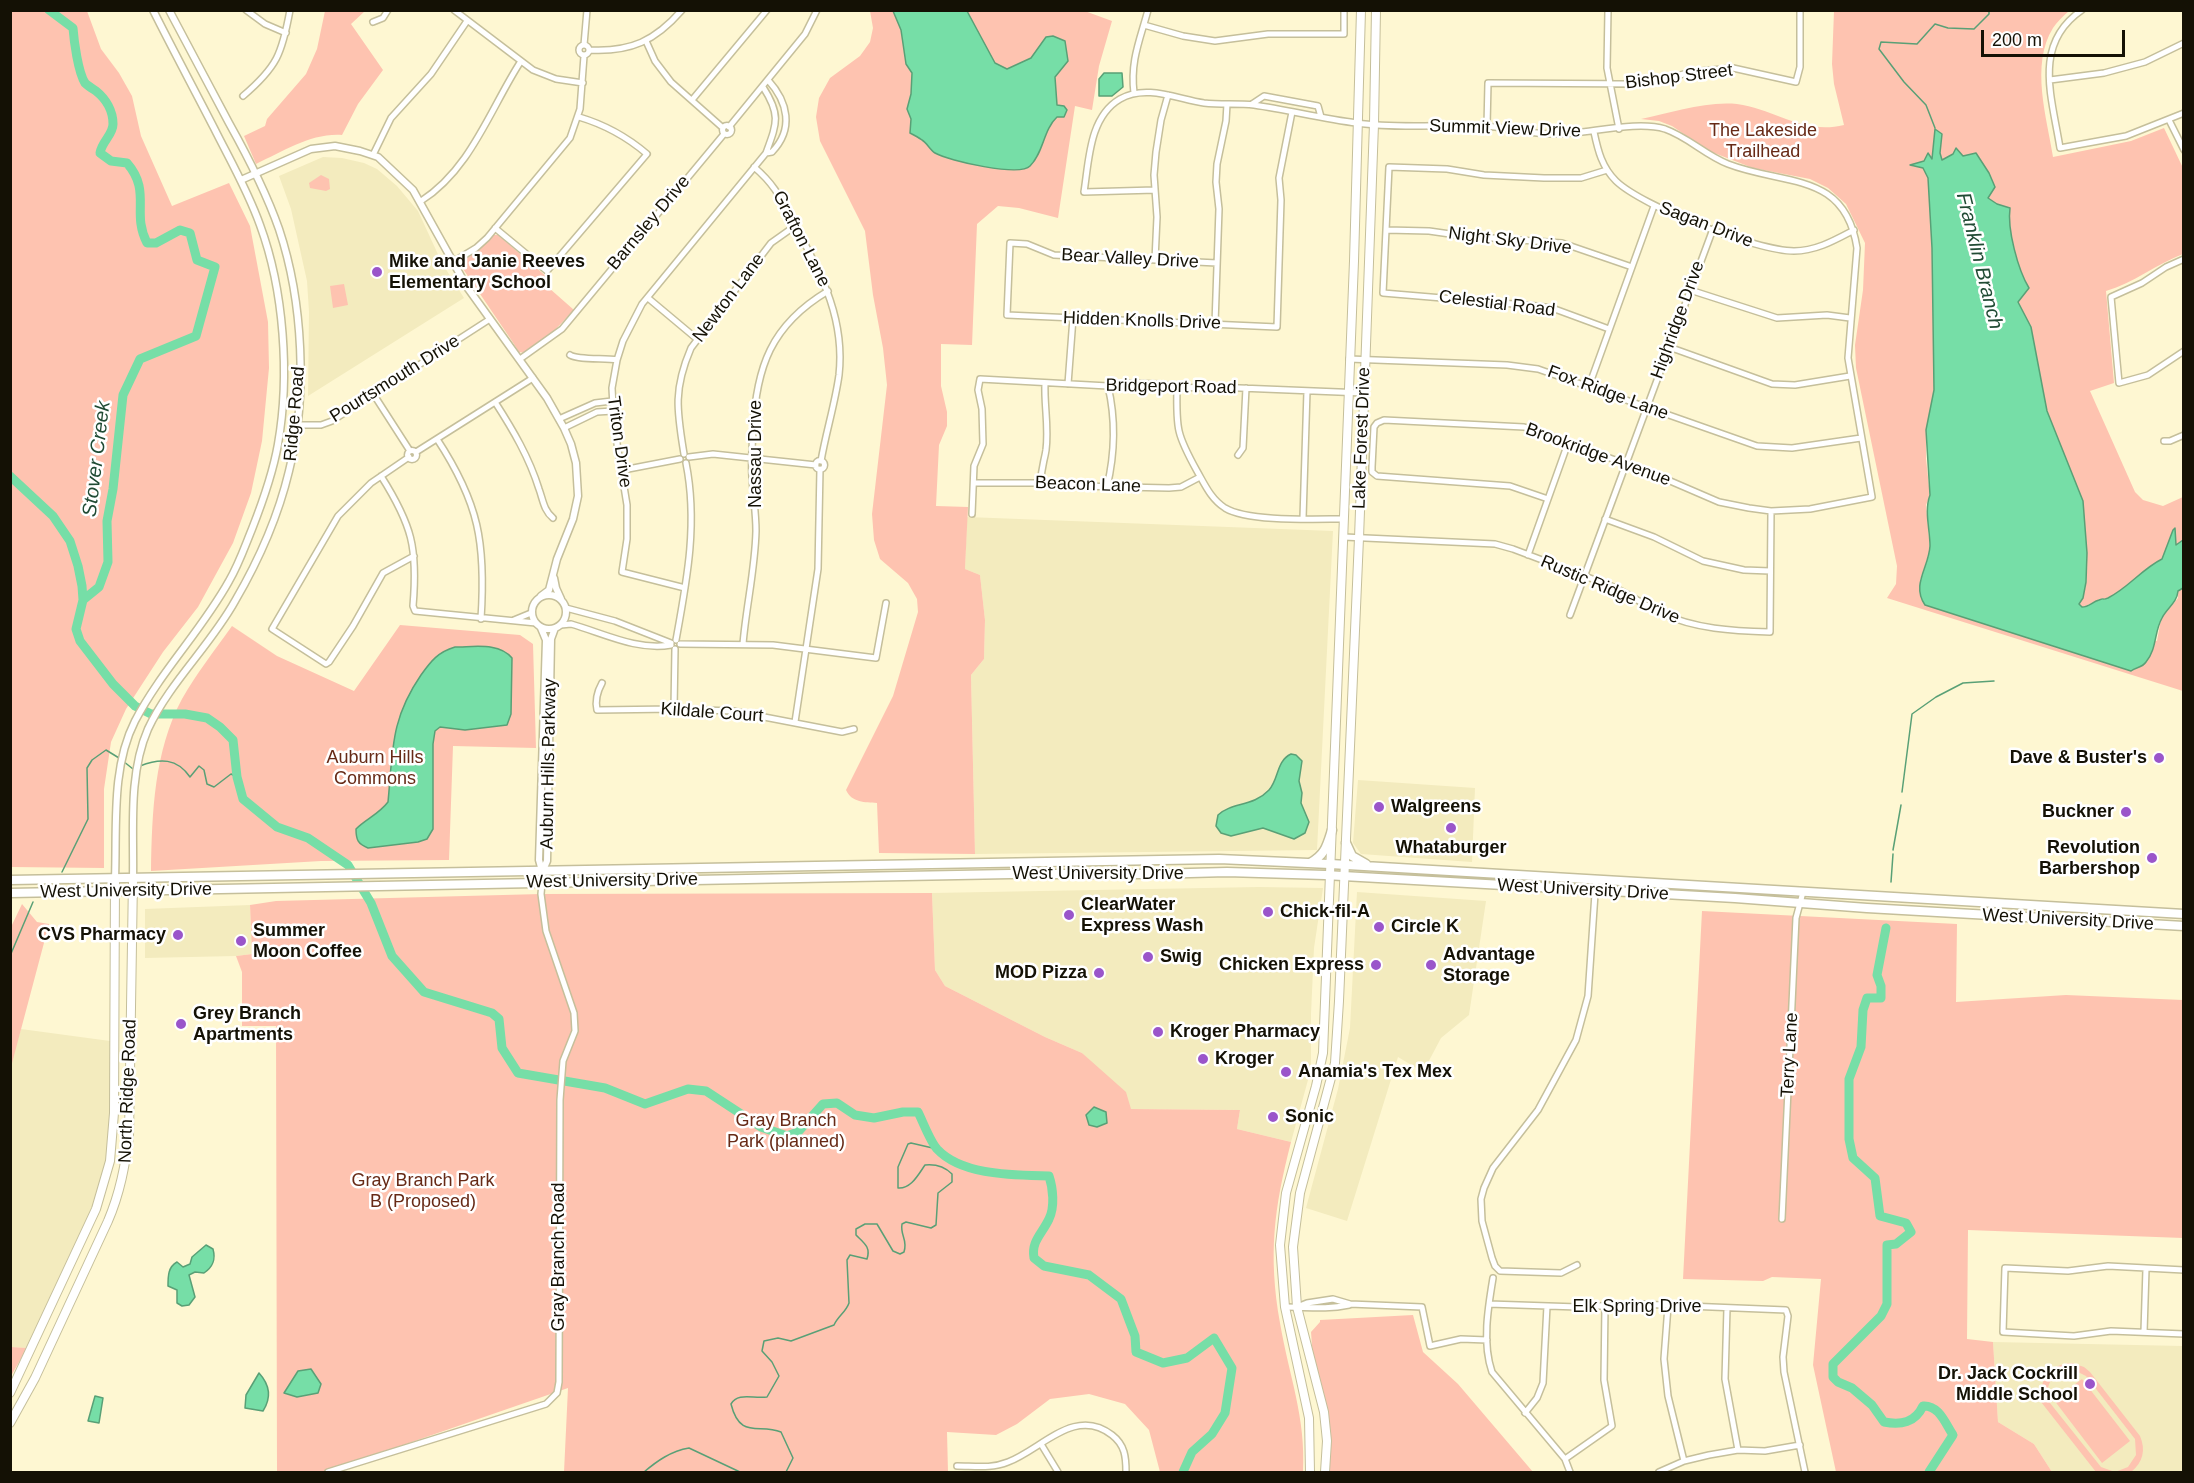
<!DOCTYPE html>
<html>
<head>
<meta charset="utf-8">
<style>
  body { margin:0 }
  #map { position:relative; width:2194px; height:1483px; overflow:hidden; background:#fef7d2; font-family:Helvetica,sans-serif }
  canvas { display:block }
  .frame { position:absolute; inset:0; border:12px solid #141105; pointer-events:none }
  .scale { position:absolute; left:1981px; top:30px; width:144px; height:27px; box-sizing:border-box; border:3px solid #141105; border-top:0; padding-left:8px; font-size:18px; line-height:21px; white-space:nowrap; color:#141105; -webkit-text-stroke:4px #fff; paint-order:stroke }
</style>
</head>
<body>
<div id="map">
<canvas width="2194" height="1483"></canvas>
<div class="frame"></div>
<div class="scale">200 m</div>
</div>
<script>
const ctx = document.querySelector('canvas').getContext('2d');
ctx.lineJoin = 'round';
function fill(path, color) { ctx.fillStyle = color; ctx.fill(path, 'evenodd'); }
function strokePath(path, color, width, dash) { ctx.strokeStyle = color; ctx.lineWidth = width; ctx.lineCap = dash ? 'butt' : 'round'; ctx.setLineDash(dash || []); ctx.stroke(path); }
function label(font, color, halo, rows, align = 'center') {
  ctx.font = font + ' Helvetica,sans-serif'; ctx.lineWidth = 5; ctx.setLineDash([]); ctx.textBaseline = 'middle'; ctx.strokeStyle = halo; ctx.fillStyle = color; for (const [text, x, y, turn = 0] of rows) {
    ctx.save(); ctx.translate(x, y); ctx.rotate((+turn || 0) * Math.PI / 180); ctx.textAlign = isNaN(turn) ? turn : align; if (halo) ctx.strokeText(text, 0, 0); ctx.fillText(text, 0, 0); ctx.restore();
  }
}
fill(new Path2D(`
  M323,157L342,158L364,163L377,169L397,186L418,211L442,263L464,298L308,396L309,312L307,281L291,209L279,176Z
  M967,517L1333,531L1317,850L975,854L971,675L984,659L985,620L980,575L965,569Z
  M1358,780L1475,788L1472,862L1361,854L1353,843Z
  M1259,887L1323,888L1314,948L1311,1014V1069L1291,1142L1237,1129L1240,1110L1130,1109L1082,1053L1045,1037L945,986L935,970L932,893Z
  M1357,892L1486,901L1469,1015L1441,1038L1423,1072L1398,1057L1347,1221L1306,1208L1338,1089L1350,1028Z
  M250,905L252,954L236,956L145,958V909Z
  M21,1029L110,1041L111,1114L110,1144L101,1188L27,1348L11,1347L10,1067Z
  M1993,1342L2183,1346V1472H2052L2034,1444L1998,1422Z`), '#f3ebbe');
fill(new Path2D(`
  M1082,10L1112,21L1099,66L1092,110L1075,106L1058,218L1019,208L998,206L977,224L972,345L941,344V386L947,412V426L939,445L936,506L968,507L965,569L980,575L985,620L984,659L971,675L975,854L879,853L877,803C865,802 852,803 846,790L893,696L918,612L917,599L908,583L880,559L874,540L872,514L887,385L883,348L873,295L865,231L820,141L816,117L819,98L830,78L860,56L870,42L873,28L870,11Z
  M10,11H87L101,49L119,73L132,96L141,136L172,206L229,183L250,226L268,322L269,368L262,441L251,493L233,543L198,607L163,652L126,709L111,742L104,789V868L11,867Z
  M325,11H365L351,24L383,70L358,104L342,135C311,133 284,151 256,164L244,136L265,126L267,119L306,74L317,49Z
  M1834,11H2069C2063,16 2057,22 2053,28C2030,65 2047,118 2053,157L2131,141L2164,128L2183,168V254C2156,264 2134,283 2106,291L2114,383L2090,391L2135,492L2143,500L2163,506L2183,497V540L2176,546L2175,529L2162,559C2142,569 2128,588 2108,598C2100,601 2107,597 2099,600C2092,602 2089,606 2082,607L2079,604C2096,581 2082,515 2078,487L2073,479L2047,411L2031,327L2018,302L2029,288C2018,270 2007,229 2010,208L1997,204L1988,198L1963,156L1953,154L1942,161L1940,153L1942,134L1936,129L1932,160L1924,161L1912,166L1924,168L1928,178L1932,248L1934,390L1926,430V459L1930,495L1926,505L1930,550L1920,580L2157,641L2161,619L2178,598V591L2183,588V691L1887,598L1896,584L1897,566L1856,368L1855,345L1863,290L1865,243L1846,204L1828,188L1810,179L1753,168L1709,151L1672,126L1659,121L1641,119C1671,113 1705,101 1737,104C1775,109 1803,135 1844,125L1834,84L1832,64Z
  M321,175L329,179L330,189L326,191L310,188L309,183Z
  M493,235H498L547,277L549,288L574,310L550,335L525,353L519,352L512,341L461,266C462,257 485,244 493,235Z
  M344,284L348,305L333,308L330,286Z
  M400,625L520,635L533,644L536,748L453,746L449,860L321,861L151,871C152,813 154,751 182,699C196,674 215,650 232,626L277,656L354,691Z
  M932,893L935,970L945,986L1045,1037L1082,1053L1126,1092L1131,1109L1240,1110L1237,1129L1291,1142C1274,1208 1268,1255 1280,1323C1289,1376 1306,1417 1303,1472H1160L1149,1430L1125,1404L1089,1394L1050,1399L1017,1424L996,1435L947,1432L948,1472H564L568,1388L325,1472H277L276,1026H242V972L236,956L252,954L250,905L276,901L541,894Z
  M22,904L37,922L49,924L11,1067V927Z
  M1702,911L1957,924L1956,1002L2066,995L2183,1000V1238L1968,1230L1967,1339L1993,1342L1998,1422L2034,1444L2052,1472H1836L1813,1365L1821,1279L1772,1277L1763,1281L1683,1279Z
  M1413,1315L1423,1352L1458,1384L1533,1472H1329V1450L1313,1359L1311,1332L1320,1322V1320Z
  M11,1347L27,1348L11,1376L10,1347Z
  M2072,1363L2084,1367L2090,1372L2140,1436C2146,1450 2143,1462 2131,1472H2096L2034,1393L2038,1389L2041,1391C2043,1374 2054,1364 2072,1363ZM2067,1370L2076,1371L2086,1376L2135,1439L2136,1455L2128,1467L2115,1472L2101,1467L2050,1403C2044,1388 2050,1374 2067,1370Z
  M2082,1379L2130,1441L2102,1463L2054,1400Z`), '#fec3b0');
const water = new Path2D(`
  M893,11H967L995,63L1007,69L1031,58L1046,37L1053,36L1065,41L1068,61L1055,77L1057,105L1064,106L1067,110L1064,117H1057C1043,130 1044,152 1030,166C1020,177 949,161 935,153C930,150 927,143 922,140C918,137 914,135 910,133L911,119L907,109L911,94L912,73L906,64L901,30Z
  M1104,73H1122L1123,87L1112,96H1099V79Z
  M1935,129L1942,134L1940,153L1942,160L1953,154L1956,148L1963,156L1976,153L1989,173L1995,187L1988,198L1997,204L2010,208C2007,229 2018,270 2029,288L2018,302L2031,327L2047,411L2083,501L2087,553L2086,582L2083,598L2079,604L2082,607C2089,607 2092,602 2099,600C2107,597 2100,601 2108,598C2128,588 2142,569 2162,559L2173,530L2175,528L2176,545L2183,540V588L2178,591C2177,603 2167,608 2162,618C2154,632 2157,649 2146,662C2142,668 2136,667 2131,671L1925,605C1911,585 1929,567 1930,546C1930,529 1924,511 1930,495L1926,430L1934,390L1932,248L1928,178L1923,168L1910,165L1924,161L1928,153L1932,159Z
  M455,647C474,647 499,642 512,658L511,714L507,725L465,730L440,727L435,731L433,744V829L427,839L418,842L368,848C358,844 356,840 356,829C366,819 379,814 388,802C393,751 390,720 421,675C431,661 438,652 455,647Z
  M1291,754L1296,755L1302,761L1299,781L1302,793L1301,803L1309,822L1305,833L1294,839L1263,828L1231,836L1221,833L1216,826L1218,815C1232,802 1253,807 1269,790C1279,779 1276,761 1291,754Z
  M1094,1107L1106,1112L1107,1123L1097,1127L1089,1125L1086,1115Z
  M206,1245L213,1249C216,1260 213,1267 204,1273L195,1272L189,1275L195,1297L189,1305L182,1306L177,1303V1290L168,1286C168,1276 168,1267 177,1262L183,1267L190,1264L192,1257Z
  M311,1369L321,1384L318,1393L297,1397L284,1393L298,1371Z
  M259,1373C270,1385 272,1397 263,1411L245,1408L246,1395Z
  M95,1396L103,1398L99,1423L88,1421Z`);
fill(water, '#76dea7');
strokePath(water, '#59a076', 1.5);
strokePath(new Path2D(`
  M1935,128L1926,105L1904,82L1879,49L1881,42L1917,44L1935,24L1948,28L1974,29L1989,14V10
  M123,761L133,769
  M140,766C160,758 177,758 190,777L199,766L204,770L207,784L214,787L231,774L237,777
  M1902,792L1912,714L1936,697L1963,683L1994,681
  M1893,850L1901,805
  M62,872L88,819L87,768L92,760L106,750L119,758
  M1891,882L1893,854
  M10,956L33,902
  M644,1472C657,1461 671,1451 689,1448L740,1472
  M786,1472L793,1458L781,1432C759,1423 740,1440 731,1404C738,1392 753,1399 767,1397L779,1376L772,1362L762,1351L764,1341L778,1338L791,1341L834,1325C838,1316 846,1312 849,1303L847,1260L850,1255L867,1259C871,1247 864,1243 856,1235V1229L865,1224H877L893,1251L900,1254L904,1252C908,1239 900,1236 902,1224L906,1222L931,1228L936,1225L938,1193L952,1182V1174C945,1167 935,1164 925,1165C918,1175 911,1189 898,1188V1167L908,1144L911,1143L937,1149`), '#59a076', 1.5);
strokePath(new Path2D(`
  M49,10L73,28C74,41 78,72 85,83C88,86 93,89 96,91C106,99 113,111 113,124C113,135 102,141 100,153L111,161L127,163C152,192 131,212 147,243H156L180,230L190,233L197,260L215,267L196,336L140,359L123,395L113,489L107,521L108,562L99,587L83,600
  M10,476L53,516L70,541L78,566L82,586L83,600L76,629L80,641L113,684L135,706L151,714H185L207,718L220,727L233,740L237,777L243,799L277,827L308,838L348,865L371,903L392,956L424,992L492,1013L499,1019L502,1048L518,1073L605,1088L645,1104L688,1089L706,1091L761,1127L787,1136L798,1132L823,1104L837,1103L855,1115L874,1118L903,1112H918C923,1122 930,1141 937,1149C962,1176 1015,1175 1049,1176C1053,1188 1055,1207 1049,1219C1042,1234 1031,1241 1034,1258L1044,1266L1089,1275L1121,1299L1135,1336L1136,1352L1163,1363L1187,1358L1214,1338L1232,1368L1225,1413L1212,1434L1192,1452L1183,1472
  M1886,928L1877,975L1881,986V998H1867L1863,1010L1861,1047L1849,1079V1139L1853,1158L1875,1178L1880,1216L1906,1223L1911,1232L1896,1244L1887,1245V1304L1881,1316L1833,1364V1377L1838,1382L1852,1388L1872,1405L1884,1422C1901,1425 1915,1423 1923,1406C1939,1405 1945,1423 1953,1435L1929,1472`), '#76dea7', 9);
const minor = new Path2D(`
  M246,10L265,24L286,33
  M454,10L533,70L556,79L583,83
  M1608,10L1607,68L1619,129
  M2082,10C2032,44 2052,97 2060,148L2126,136L2184,113
  M373,22L383,18L388,10
  M1144,25L1183,36L1215,41L1268,34H1344V10
  M646,41L655,61L671,82L723,128
  M584,45L587,10
  M579 50a5 5 0 1 1 10 0a5 5 0 1 1-10 0Z
  M590,50C631,52 655,41 682,10
  M2050,80L2104,73L2145,62L2184,43
  M763,87C781,115 777,123 766,153L772,152C794,129 788,102 768,80
  M1134,93C1130,61 1140,40 1148,10
  M243,96C277,67 282,54 290,10
  M692,100L767,10
  M1252,104L1264,96L1318,106L1321,117
  M2169,120L2184,150
  M722.5 130a4.5 4.5 0 1 1 9 0a4.5 4.5 0 1 1-9 0Z
  M1487,126L1488,83L1647,84L1691,72L1733,68L1796,82L1800,67V10
  M729,127L805,34L817,10
  M1594,132C1598,151 1602,167 1616,181C1643,207 1757,251 1794,251C1816,251 1835,240 1854,230
  M373,155L391,118L431,74L467,21
  M754,167C779,188 783,205 798,231C823,277 845,321 839,375C835,404 826,432 821,461
  M1607,170L1581,178H1544L1484,175L1447,169L1389,167L1383,293L1537,306L1552,308L1609,329
  M1155,190L1084,192C1089,161 1089,117 1120,99C1146,84 1177,99 1204,103C1221,105 1238,103 1254,105C1289,110 1323,119 1357,123C1397,129 1443,124 1484,126C1507,127 1529,134 1552,134C1584,135 1635,120 1665,129C1688,137 1705,155 1728,164C1785,186 1845,171 1857,248L1848,358L1872,497L1810,509L1771,511L1749,508L1719,502L1654,474L1524,427L1384,420L1377,423L1374,427L1372,467V472L1377,476L1510,486L1548,499
  M421,201C471,169 490,109 521,61
  M495,228L547,271L647,154C626,136 606,125 579,117
  M1386,230L1429,231L1464,236L1562,243L1632,267
  M2184,259L2166,267L2142,283L2111,297L2119,383L2148,375L2184,351
  M1155,260L1157,217L1154,175L1156,152L1161,120L1168,95
  M453,262L476,248L487,238L570,138L580,109L584,56
  M1217,263L1054,255L1027,244L1010,243L1007,315L1277,327L1281,200L1279,178L1292,112
  M1690,290L1777,318L1827,315L1850,318
  M648,298L697,339
  M1215,324L1219,209L1216,182L1217,164L1226,121L1227,104
  M1669,347L1772,384L1795,385L1850,376
  M570,355C577,360 605,358 617,360
  M520,359L562,329L724,134
  M1349,359L1507,365L1538,369L1757,446L1792,448L1861,438
  M1068,384L1073,318
  M1589,386L1654,206
  M1177,388C1176,429 1177,435 1197,471C1205,485 1211,499 1225,508C1248,522 1315,519 1344,519
  M374,395L410,451
  M495,402C513,430 529,457 539,489C543,500 544,511 553,518
  M559,419L595,403L612,401
  M296,425H321L332,421L490,319
  M564,428L597,412L613,411
  M437,439C479,503 486,543 481,619
  M2164,441H2170L2184,435
  M407.5 455a4.5 4.5 0 1 1 9 0a4.5 4.5 0 1 1-9 0Z
  M416,452L533,378
  M684,454C677,411 673,390 691,348L771,243L795,226
  M1238,455L1243,448L1246,388
  M409,457L371,483L338,516L272,629L326,664L329,662L353,626L383,573L414,556
  M689,457L713,454L816,465
  M815.5 465a4.5 4.5 0 1 1 9 0a4.5 4.5 0 1 1-9 0Z
  M623,470L680,459
  M381,476C412,525 418,548 413,606L415,611L536,623
  M974,483H1049L1078,486L1169,488L1181,487L1200,477
  M1041,483C1041,467 1044,463 1046,450C1049,427 1044,405 1045,383
  M1107,487C1115,453 1116,420 1108,386
  M972,514L974,466L983,444L982,409L978,390L980,379L1108,386L1122,383L1161,384L1177,388L1215,387L1363,393
  M1303,518L1307,391
  M1605,519L1654,537L1703,561L1744,570L1770,571
  M1344,537L1495,544L1513,549L1611,586C1629,594 1644,605 1661,613C1695,629 1733,631 1770,632L1771,511
  M1528,555L1568,443
  M685,588L622,572L627,539V505L614,425L612,388L617,360L623,341L642,304L766,153
  M566,608L615,621L671,643
  M1570,615L1713,229
  M514,620L531,613
  M561,625L571,624C603,633 637,651 671,645
  M676,640C687,580 698,523 686,463
  M680,644L773,645L876,658L886,603
  M743,644C746,607 755,570 756,531C756,513 753,495 752,477C751,462 752,447 753,431C756,367 771,325 828,291
  M602,683C597,692 595,701 597,710L674,709L733,711L842,732L854,729
  M674,709L675,649
  M795,722L818,569L820,469
  M1782,1219L1796,918L1803,892
  M1577,1265L1561,1273L1500,1271L1495,1266L1492,1258L1482,1221L1481,1199L1484,1188L1493,1168L1538,1110L1576,1040L1588,996L1596,879
  M2184,1270L2108,1266L2068,1271L2005,1268L2003,1332L2074,1336L2111,1331L2184,1334
  M1493,1278C1488,1308 1482,1343 1492,1372L1565,1459L1570,1472
  M1489,1304L1578,1307L1638,1304L1786,1310L1788,1316L1783,1357L1784,1372L1805,1472
  M1668,1306L1664,1359L1668,1396L1684,1461
  M1285,1307C1308,1307 1325,1310 1349,1305
  M1297,1307L1307,1303L1333,1299L1350,1304L1422,1307L1430,1346L1461,1339L1487,1340
  M1727,1308L1725,1379L1738,1450
  M2144,1332L2146,1269
  M1525,1413L1537,1398L1543,1383L1547,1306
  M1041,1444L1058,1472
  M1565,1459L1612,1426L1604,1380L1605,1306
  M957,1466C974,1466 991,1469 1008,1462C1042,1449 1075,1406 1112,1435C1125,1445 1126,1457 1126,1472
  M328,1472L546,1404L557,1393L559,1382L560,1100L563,1061L575,1031L574,1013L546,931L541,894L542,883
  M1659,1472L1684,1461L1709,1455L1738,1450L1765,1451L1800,1445`);
const tertiary = new Path2D(`
  M241,180L311,149L335,146L360,151L378,157L413,190L467,287L547,398L564,428L571,444L576,463L578,496L573,519L557,559L549,590L541,596
  M554,578L556,588L561,599
  M532 612a17 17 0 1 1 34 0a17 17 0 1 1-34 0Z
  M541,628L546,640L539,860L542,871
  M543,870L547,861L551,639L555,628
  M133,878C134,830 128,775 148,729C170,682 210,646 235,601C259,560 278,517 289,471C308,396 303,301 279,229C266,192 248,157 229,123C209,85 189,48 169,10
  M115,879C117,827 111,768 135,721C161,671 202,630 229,581C239,564 245,546 252,529C263,501 273,473 278,444C290,376 284,290 260,225C248,191 230,160 214,128C194,89 173,50 153,10`);
const secondary = new Path2D(`
  M10,1393L96,1209L110,1161L114,1113L115,879
  M10,1423L35,1378L108,1221C120,1193 125,1166 129,1136L133,878
  M1310,1472L1309,1418L1285,1307L1280,1245L1286,1193L1316,1086L1323,1053L1354,261L1361,10
  M1325,1472L1327,1441L1324,1412L1297,1307L1293,1247L1300,1193L1335,1063L1339,1001L1359,538L1374,124L1376,10`);
const trunk = new Path2D(`
  M1346,843L1352,856L1366,864
  M1310,863C1325,855 1327,846 1332,830
  M10,880L1219,859L1330,864L2184,914
  M10,893L1010,874H1153L1227,872L1325,875L1735,898L1867,908L2184,926`);
strokePath(minor, '#c5bf9b', 8);
strokePath(tertiary, '#c5bf9b', 9);
strokePath(secondary, '#c5bf9b', 10);
strokePath(trunk, '#c5bf9b', 11);
strokePath(minor, '#fff', 5);
strokePath(tertiary, '#fff', 6);
strokePath(secondary, '#fff', 8);
strokePath(trunk, '#fff', 8);
for (const [x, y, r, color] of [
  [377,272,6,"#9a55ca"],
  [2159,758,6,"#9a55ca"],
  [1379,807,6,"#9a55ca"],
  [2126,812,6,"#9a55ca"],
  [1451,828,6,"#9a55ca"],
  [2152,858,6,"#9a55ca"],
  [1268,912,6,"#9a55ca"],
  [1069,915,6,"#9a55ca"],
  [1379,927,6,"#9a55ca"],
  [178,935,6,"#9a55ca"],
  [241,941,6,"#9a55ca"],
  [1148,957,6,"#9a55ca"],
  [1376,965,6,"#9a55ca"],
  [1431,965,6,"#9a55ca"],
  [1099,973,6,"#9a55ca"],
  [181,1024,6,"#9a55ca"],
  [1158,1032,6,"#9a55ca"],
  [1203,1059,6,"#9a55ca"],
  [1286,1072,6,"#9a55ca"],
  [1273,1117,6,"#9a55ca"],
  [2090,1384,6,"#9a55ca"]
]) { const dot = new Path2D(); dot.arc(x, y, r, 0, 2 * Math.PI); ctx.fillStyle = color; ctx.fill(dot); strokePath(dot, '#fff', 2); }
label('18px', '#141105', '#fff', [
  ["Bishop Street",1679,77,-7],
  ["Summit View Drive",1505,129,2],
  ["Barnsley Drive",649,223,-50],
  ["Sagan Drive",1706,225,21],
  ["Grafton Lane",801,239,63],
  ["Night Sky Drive",1510,241,7],
  ["Bear Valley Drive",1130,259,3],
  ["Newton Lane",729,298,-53],
  ["Celestial Road",1497,304,7],
  ["Highridge Drive",1678,320,-70],
  ["Hidden Knolls Drive",1142,321,2],
  ["Pourtsmouth Drive",395,379,-32],
  ["Bridgeport Road",1171,387,1],
  ["Fox Ridge Lane",1608,393,20],
  ["Ridge Road",295,414,-85],
  ["Lake Forest Drive",1362,438,-88],
  ["Triton Drive",619,442,82],
  ["Nassau Drive",756,454,-90],
  ["Brookridge Avenue",1598,455,20],
  ["Beacon Lane",1088,485,2],
  ["Rustic Ridge Drive",1610,590,23],
  ["Kildale Court",712,713,4],
  ["Auburn Hills Parkway",549,764,-89],
  ["West University Drive",1098,874],
  ["West University Drive",612,881,-1],
  ["West University Drive",1583,890,3],
  ["West University Drive",126,891,-1],
  ["West University Drive",2068,920,3],
  ["Terry Lane",1790,1055,-87],
  ["North Ridge Road",128,1091,-88],
  ["Gray Branch Road",559,1257,-90],
  ["Elk Spring Drive",1637,1307]
]);
label('18px', '#672a16', '#fff', [
  ["The Lakeside",1763,131],
  ["Trailhead",1763,152],
  ["Auburn Hills",375,758],
  ["Commons",375,779],
  ["Gray Branch",786,1121],
  ["Park (planned)",786,1142],
  ["Gray Branch Park",423,1181],
  ["B (Proposed)",423,1202]
]);
label('bold 18px', '#141105', '#fff', [
  ["Mike and Janie Reeves",389,262],
  ["Elementary School",389,283],
  ["Dave & Buster's",2147,758,"right"],
  ["Walgreens",1391,807],
  ["Buckner",2114,812,"right"],
  ["Whataburger",1451,848,"center"],
  ["Revolution",2140,848,"right"],
  ["Barbershop",2140,869,"right"],
  ["ClearWater",1081,905],
  ["Express Wash",1081,926],
  ["Chick-fil-A",1280,912],
  ["Circle K",1391,927],
  ["Summer",253,931],
  ["Moon Coffee",253,952],
  ["CVS Pharmacy",166,935,"right"],
  ["Advantage",1443,955],
  ["Storage",1443,976],
  ["Swig",1160,957],
  ["Chicken Express",1364,965,"right"],
  ["MOD Pizza",1087,973,"right"],
  ["Grey Branch",193,1014],
  ["Apartments",193,1035],
  ["Kroger Pharmacy",1170,1032],
  ["Kroger",1215,1059],
  ["Anamia's Tex Mex",1298,1072],
  ["Sonic",1285,1117],
  ["Dr. Jack Cockrill",2078,1374,"right"],
  ["Middle School",2078,1395,"right"]
], 'left');
label('italic 20px', '#204b34', '#fff', [
  ["Franklin Branch",1979,261,76],
  ["Stover Creek",97,459,-83]
]);
</script>
</body>
</html>
